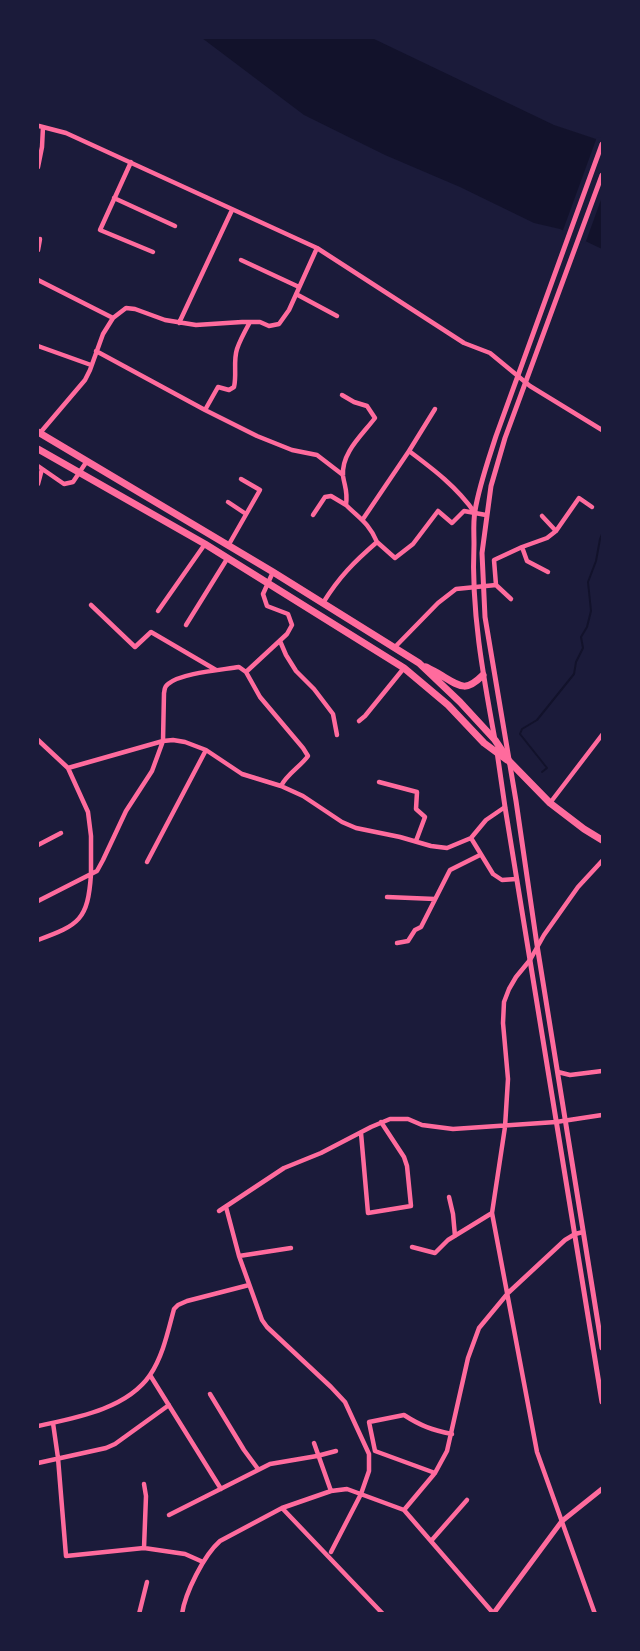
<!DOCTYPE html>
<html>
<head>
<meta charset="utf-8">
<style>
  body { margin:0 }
  #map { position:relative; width:640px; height:1651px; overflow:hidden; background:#1b1b3a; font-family:Lato,sans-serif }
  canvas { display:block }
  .frame { position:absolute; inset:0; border:39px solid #1b1b3a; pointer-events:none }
</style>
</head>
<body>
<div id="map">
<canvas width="640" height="1651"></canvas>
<div class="frame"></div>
</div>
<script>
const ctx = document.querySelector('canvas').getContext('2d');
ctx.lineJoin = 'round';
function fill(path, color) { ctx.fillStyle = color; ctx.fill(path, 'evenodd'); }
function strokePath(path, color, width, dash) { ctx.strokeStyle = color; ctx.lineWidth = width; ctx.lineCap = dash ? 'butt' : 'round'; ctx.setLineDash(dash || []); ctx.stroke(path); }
fill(new Path2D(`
  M202,38H372L554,125L602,141V249L560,229L534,223L460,187L385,155L304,115Z`), '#12122b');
fill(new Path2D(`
  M597,137L602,138V197L585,244L562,233Z`), '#1b1b3a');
strokePath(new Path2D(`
  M542,772L547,768L520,734L522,729L537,720L574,674L576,662L583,648L581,637L587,627L591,611L588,582L596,561L600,539L602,534`), '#12122b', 2);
strokePath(new Path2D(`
  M39,126L66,133L317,248L464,343L490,353L530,386L602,430
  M131,162L100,230L153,252
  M38,167L42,147L43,127
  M114,198L175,226
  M38,250L40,239
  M241,260L299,287
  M38,280L113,318
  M296,294L337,316
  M179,323L232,210
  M38,346L91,365
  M96,351L205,410L257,436L292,450L317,455L343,475
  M342,395L354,402L367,406L375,418C362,435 341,453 343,476C345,488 348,492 346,505C359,518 369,523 377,542
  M205,410L218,387L229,390L234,387C237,375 233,361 237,349C240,340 245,331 250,322
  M40,433L85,380L90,370L103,334L113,318L126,308L135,309L165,320L196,325L242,322H260L269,326L279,324L289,310L317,248
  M409,451L435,409
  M38,466L64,484L73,482L87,461
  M38,484L42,469
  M228,502L246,514
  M313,515L325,497L331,496L346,505
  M542,516L556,531
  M363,519L409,451C433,469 457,487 475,513
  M228,546L260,490L241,479
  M522,547L527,561L548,572
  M496,585L511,599
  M323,603C339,577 354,562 377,542L395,558L413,544L438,511L452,523L464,511L486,515
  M91,605L135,647L151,632L216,670
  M158,611L205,544
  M186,625L227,559
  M280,641L286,655L296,671L314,689L333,714L337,735
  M395,647L438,603L456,589L496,585L494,560L522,547L547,538L556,531L579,498L592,507
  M246,672L287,634L292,625L288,614L267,606L263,594L273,572
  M359,721L365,716L404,668
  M38,740L68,768L88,812L91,836V874L38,901
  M68,768L163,741L173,740L185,742L206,750L242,774L281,786L303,796L342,822L356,828L400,837L431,846L447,848L471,838L486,820L505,807
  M379,782L417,792L416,809L425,817L416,841
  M550,803L602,735
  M471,838L493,874L502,880L516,879
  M38,845L61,833
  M147,862L206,750
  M387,897L435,899
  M38,940C79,925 88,920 91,874L97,871L103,860L126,811L152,771L163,741L164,693C165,689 164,687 168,684C181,673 221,670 239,667L246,672L260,697L303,748L308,756C300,767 287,774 281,786
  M397,943L408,941L415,930L421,927L450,870L480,855
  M558,1072L570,1075L602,1071
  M361,1133L368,1213L411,1206L407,1166L404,1157L381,1122
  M449,1197L453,1214L455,1236
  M226,1207L239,1256L262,1320L267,1327L331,1387L345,1402L369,1454V1471L361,1494L331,1552
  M219,1211L284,1168L321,1153L371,1127L390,1119H408L422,1125L453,1129L556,1122L602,1115
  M412,1247L435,1253L448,1240L492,1213
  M239,1256L291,1248
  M150,1375L221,1489
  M210,1394L244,1450L258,1469
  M53,1423L58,1458L66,1556L144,1548L185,1554L203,1562
  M38,1426C75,1418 127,1409 150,1375C163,1356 168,1331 174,1309L178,1305L187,1301L249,1285
  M314,1443L331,1491
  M38,1463L106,1448L115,1444L169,1405
  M435,1473L375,1451L369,1422L404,1415C421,1426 432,1430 452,1434
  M144,1484L146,1496L144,1548
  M282,1508L383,1614
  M404,1510L435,1473L447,1451L468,1358L479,1328L508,1293L565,1240L575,1234L583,1232
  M169,1515L270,1464L317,1456L336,1451
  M431,1541L467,1500
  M139,1614L147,1582
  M182,1614C185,1593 204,1555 220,1541L282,1508L331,1491L347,1489L404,1510L494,1614
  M595,1614L537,1452L492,1213L505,1127L508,1079L503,1023L504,1002L509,989L516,977L530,960L544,935L578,887L602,861`), '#ff6b9d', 4.5);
strokePath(new Path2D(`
  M602,175L505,438L491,486L482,553L485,617L516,801L537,945L602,1348
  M495,740C483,675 471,610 474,544C474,533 473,522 475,511C479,486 488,461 496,436L602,144
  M497,752L505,807L602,1402
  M493,1614L562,1521L602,1489`), '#ff6b9d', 5);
strokePath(new Path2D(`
  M38,432L273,572L419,663L460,702L495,740L509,761L550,803L584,829L602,840
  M38,449L205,544L404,668L448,705L484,743L507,760
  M426,667C432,670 439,673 444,677C462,688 467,691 483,675`), '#ff6b9d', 7);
</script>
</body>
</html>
